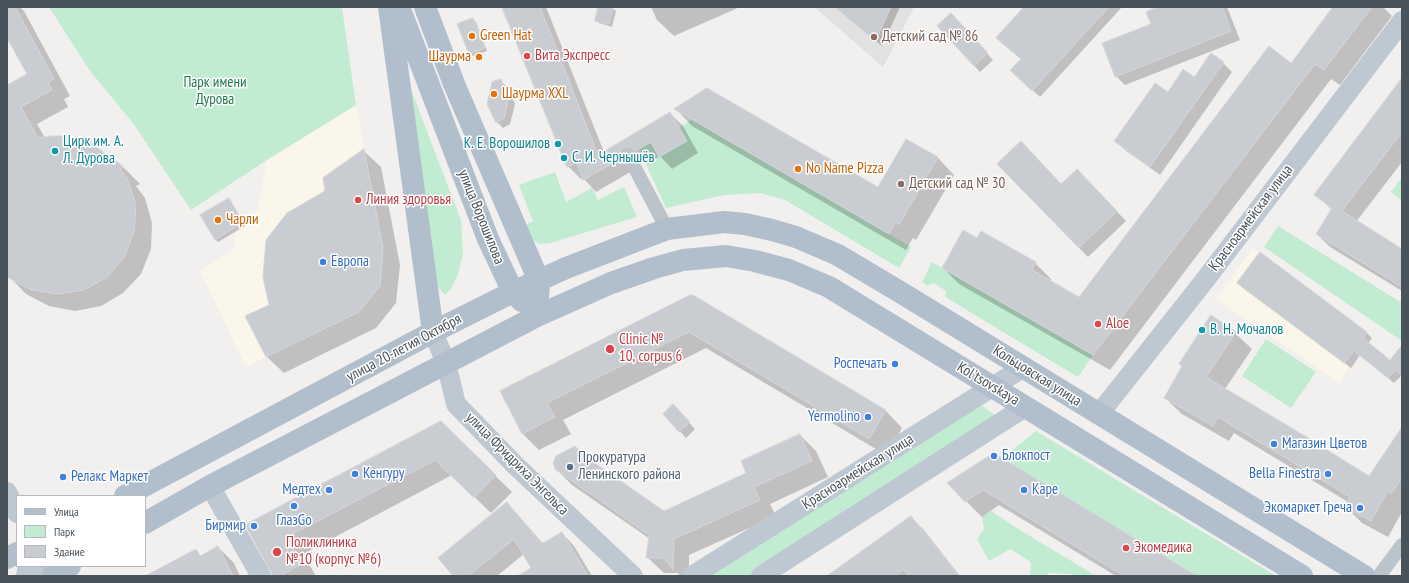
<!DOCTYPE html>
<html>
<head>
<meta charset="utf-8">
<style>
  body { margin:0 }
  #map { position:relative; width:1409px; height:583px; overflow:hidden; background:#f2efef; font-family:"PT Sans Narrow",sans-serif }
  canvas { display:block }
  .frame { position:absolute; inset:0; border:8px solid #49535b; pointer-events:none }
  .legend { position:absolute; left:16px; top:495px; width:130px; height:72px; box-sizing:border-box; background:#fff; border:1px solid #b6babd; margin:0; padding:5px 7px; list-style:none; font-size:12px; color:#49535b }
  .legend li { display:flex; align-items:center; gap:8px; height:20px }
  .legend b { width:20px; border:1px solid #b6babd }
</style>
</head>
<body>
<div id="map">
<canvas width="1409" height="583"></canvas>
<div class="frame"></div>
<ul class="legend">
<li><b style="height:5px;background:#b1bfcc"></b>Улица</li>
<li><b style="height:11px;background:#c1ecd1"></b>Парк</li>
<li><b style="height:11px;background:#c9ccd1"></b>Здание</li>
</ul>
</div>
<script>
const ctx = document.querySelector('canvas').getContext('2d');
ctx.lineJoin = 'round';
function fill(path, color) { ctx.fillStyle = color; ctx.fill(path, 'evenodd'); }
function strokePath(path, color, width, dash) { ctx.strokeStyle = color; ctx.lineWidth = width; ctx.lineCap = dash ? 'butt' : 'round'; ctx.setLineDash(dash || []); ctx.stroke(path); }
function label(font, color, halo, rows, align = 'center') {
  ctx.font = font + ' "PT Sans Narrow",sans-serif'; ctx.lineWidth = 3; ctx.setLineDash([]); ctx.textBaseline = 'middle'; ctx.strokeStyle = halo; ctx.fillStyle = color; for (const [text, x, y, turn = 0] of rows) {
    ctx.save(); ctx.translate(x, y); ctx.rotate((+turn || 0) * Math.PI / 180); ctx.textAlign = isNaN(turn) ? turn : align; if (halo) ctx.strokeText(text, 0, 0); ctx.fillText(text, 0, 0); ctx.restore();
  }
}
fill(new Path2D(`
  M356,105L383,248L380,286L359,312L246,367L200,271L234,249L235,233L258,209L267,160Z
  M1253,248L1367,332L1345,363L1350,366L1340,383L1216,299Z`), '#fbf6ea');
fill(new Path2D(`
  M814,7H914L883,67Z`), '#e3e0e0');
fill(new Path2D(`
  M49,7H342L356,105L267,160L191,210L133,123L90,71Z
  M407,79L461,220L463,253L458,274L451,289L445,295L438,287L433,268Z
  M692,119L911,247L899,268L785,200L760,193L724,195L666,208L639,149L651,142L659,156L687,140L679,128Z
  M555,172L566,202L592,188L598,200L624,187L637,217L550,243L540,244L529,238L521,227L533,221L519,185Z
  M1402,177V201L1391,192Z
  M1278,226L1402,303V341L1264,247Z
  M932,262L942,268L1093,355L1078,377L945,297L946,291L934,283L928,286L922,282Z
  M1266,339L1316,372L1291,408L1242,376Z
  M981,405L995,415L749,576H707Z
  M1036,431L1276,576H1197L1002,458Z
  M991,511L1020,530L1088,571L1095,576H1074L1072,574L1049,573L1047,576H1030L1031,562L1010,549L989,561L977,539L984,529L982,517Z`), '#c1ecd1');
fill(new Path2D(`
  M7,7H20L24,11L70,96L64,99L68,107L37,124L45,138L91,144L124,168L140,184L136,186L145,198L152,223L151,249L141,274L123,293L101,306L75,311L49,306L26,294L7,274V86L28,75L7,36Z
  M503,7H546L604,152L670,113L683,126L698,153L672,169L660,156L648,163L642,159L636,160L632,171L596,192L583,178L581,179L568,166Z
  M600,7L613,9L616,11L612,27L599,23L596,21Z
  M651,7H740L674,36L657,20Z
  M835,7H900L882,46Z
  M1025,7H1122L1040,97L1018,77L1021,59L1004,45Z
  M1160,7H1227L1240,40L1125,85L1116,76L1152,25Z
  M1334,7H1383L1392,16L1340,85L1331,79L1110,370L959,284L943,268L977,240L1035,263L1051,279L1050,281L1079,298L1291,64Z
  M473,19L476,22L487,51L473,56L470,53Z
  M957,21L993,60L980,72L938,26Z
  M1223,63L1232,72L1160,175L1125,150L1116,141L1168,93Z
  M1402,80V162L1356,222L1402,250V291L1330,247L1317,234L1332,210L1315,194Z
  M501,81L507,87L515,104L510,124L503,128L497,122Z
  M676,109L879,189L907,140L938,158L954,175L916,240L913,238L906,250L692,126Z
  M364,151L381,167L400,265L396,303L376,328L284,373L267,357L246,317L270,306L326,192L324,178Z
  M1077,170L1126,221L1088,257L1079,248L1061,185Z
  M231,202L245,226L218,242L215,239Z
  M1260,254L1367,333L1372,338L1368,344L1390,362L1402,356V375L1394,383L1360,355L1351,368L1244,289L1238,283Z
  M693,296L886,411L902,428L886,455L706,348L563,420L571,434L539,450L522,433L501,391Z
  M1235,333L1252,349L1225,389L1370,478L1402,430V512L1388,537L1362,523L1346,507L1348,502L1234,433L1229,441L1182,414L1165,398Z
  M679,412L695,429L686,438L664,414Z
  M441,423L512,492L491,513L452,475L303,554L316,576H274L247,525Z
  M800,435L816,451L828,477L770,504L776,516L689,555V576H680L678,573H664L647,557L650,539L572,485L556,469L589,460L664,512L748,473Z
  M994,454L1195,576H1116L999,505L982,517L948,483Z
  M507,503L519,516L543,544L562,533L574,546L592,576H519L532,568L524,554L497,576H455Z
  M911,517L923,529L960,576H829Z
  M218,547L234,563L240,576H147L196,550L201,556Z`), '#0003');
const building = new Path2D(`
  M7,7H15L54,79L48,82L52,90L21,107L38,138L52,136H65L91,143L124,167L120,169L128,180L136,206L134,232L124,257L107,277L84,290L58,294L32,290L7,277V85L27,74L7,38Z
  M502,7H540L598,155L670,112L687,141L659,157L651,142L635,151L629,147H624L621,151L620,155V159L583,180L577,162L567,167Z
  M598,7H613L609,24L595,21Z
  M835,7H891L876,40Z
  M1024,7H1109L1032,91L1010,70L1021,59L996,38Z
  M1158,7H1222L1231,31L1115,77L1102,43L1151,24L1146,12Z
  M1333,7H1372L1324,70L1315,64L1093,355L942,268L963,230L977,238L981,231L1036,262L1032,270L1079,297L1269,46L1291,63Z
  M951,13L988,53L974,66L937,26Z
  M473,18L485,48L469,54L457,24Z
  M1211,53L1224,62L1150,167L1114,141L1155,83L1168,92L1183,69L1194,77Z
  M1402,78V132L1342,211L1402,249V287L1316,234L1332,208L1314,195Z
  M501,79L509,97L504,118L496,123L487,104L492,82Z
  M707,88L878,187L906,139L938,157L899,225L896,222L889,234L674,109Z
  M1021,141L1061,184L1077,169L1117,211L1079,248L997,164Z
  M364,149L383,248L380,286L359,312L266,357L245,316L269,305L263,277L266,240L287,213L325,191L323,178Z
  M229,198L243,222L215,240L200,215Z
  M1260,252L1367,332L1363,338L1390,360L1402,345V375L1395,370L1388,378L1354,351L1344,363L1237,283Z
  M690,295H693L886,410L869,439L689,332L547,403L555,417L522,434L500,391Z
  M1211,315L1236,332L1206,377L1300,433L1369,476L1402,427V478L1391,494L1388,491L1371,521L1344,507L1350,497L1218,417L1213,426L1164,398L1182,366L1179,364Z
  M673,404L690,422L679,432L663,414Z
  M441,421L496,475L474,498L435,460L287,537L302,563L281,576H273L245,525Z
  M800,434L812,461L754,487L760,500L674,539L673,570L664,558H646L649,535L555,469L553,463L556,456L575,446L589,459L664,511L746,473L741,461Z
  M994,453L1002,458L1197,576H1124L983,490L965,502L947,483Z
  M507,502L541,544L562,532L588,576H517L531,568L514,539L468,576H453L438,558Z
  M911,516L959,576H909L903,569L895,576H827Z
  M218,546L233,576H145L196,549L200,556Z`);
fill(building, '#c9ccd1');
strokePath(building, '#d4d6da', 1);
strokePath(new Path2D(`
  M628,155L667,229
  M1379,576L1402,545`), '#bcc4cb', 14);
strokePath(new Path2D(`
  M433,332L446,363L456,404L516,466L633,576
  M1099,414L1205,280L1402,21
  M210,486L261,576
  M7,492L17,513
  M41,566L46,576
  M26,576L28,566
  M692,576L1024,367
  M761,576L1025,407`), '#bec8d2', 20);
strokePath(new Path2D(`
  M389,7L433,332
  M399,7L488,239L513,292L522,301
  M425,7L454,84L539,281L537,316
  M125,496L433,332L513,292L566,268L667,229L724,222L745,224L772,230L796,237L838,255L905,295L1364,576
  M145,523L210,486L537,316L611,283L654,268L683,260L726,256L755,261L789,270L829,287L1302,576
  M7,558L17,553
  M53,576L70,566`), '#b1bfcc', 22);
for (const [x, y, r, color] of [
  [472,36,4,"#e8710a"],
  [874,37,4,"#8d6e63"],
  [527,56,4,"#e0444e"],
  [479,57,4,"#e8710a"],
  [494,94,4,"#e8710a"],
  [558,144,4,"#0f9aa8"],
  [55,151,4,"#0f9aa8"],
  [564,158,4,"#0f9aa8"],
  [798,169,4,"#e8710a"],
  [901,184,4,"#8d6e63"],
  [358,200,4,"#e0444e"],
  [218,220,4,"#e8710a"],
  [323,262,4,"#3f7fe0"],
  [1098,324,4,"#e0444e"],
  [1202,330,4,"#0f9aa8"],
  [610,349,5,"#e0444e"],
  [895,364,4,"#3f7fe0"],
  [868,417,4,"#3f7fe0"],
  [1274,444,4,"#3f7fe0"],
  [994,456,4,"#3f7fe0"],
  [570,467,4,"#5c6f8a"],
  [355,474,4,"#3f7fe0"],
  [1328,474,4,"#3f7fe0"],
  [63,477,4,"#3f7fe0"],
  [329,490,4,"#3f7fe0"],
  [1024,490,4,"#3f7fe0"],
  [294,506,4,"#3f7fe0"],
  [1360,508,4,"#3f7fe0"],
  [254,526,4,"#3f7fe0"],
  [1126,548,4,"#e0444e"],
  [277,552,5,"#e0444e"]
]) { const dot = new Path2D(); dot.arc(x, y, r, 0, 2 * Math.PI); ctx.fillStyle = color; ctx.fill(dot); strokePath(dot, '#fff', 1.5); }
label('15px', '#c56008', '#fff', [
  ["Green Hat",480,36],
  ["Шаурма",471,57,"right"],
  ["Шаурма XXL",502,94],
  ["No Name Pizza",806,169],
  ["Чарли",226,220]
], 'left');
label('15px', '#785e54', '#fff', [
  ["Детский сад № 86",882,37],
  ["Детский сад № 30",909,184]
], 'left');
label('15px', '#be3a42', '#fff', [
  ["Вита Экспресс",535,56],
  ["Линия здоровья",366,200],
  ["Aloe",1106,324],
  ["Clinic №",619,340],
  ["10, corpus 6",619,357],
  ["Поликлиника",286,543],
  ["№10 (корпус №6)",286,560],
  ["Экомедика",1134,548]
], 'left');
label('15px', '#1e784a', '#fff', [
  ["Парк имени",215,83],
  ["Дурова",215,100]
]);
label('15px', '#0d838f', '#fff', [
  ["Цирк им. А.",63,142],
  ["Л. Дурова",63,159],
  ["К. Е. Ворошилов",550,144,"right"],
  ["С. И. Чернышёв",572,158],
  ["В. Н. Мочалов",1210,330]
], 'left');
label('15px', '#49535b', '#fff', [
  ["улица Ворошилова",481,217,68],
  ["Красноармейская улица",1251,218,-53],
  ["улица 20-летия Октября",404,348,-28],
  ["Кольцовская улица",1037,376,32],
  ["Kol'tsovskaya",988,384,31],
  ["улица Фридриха Энгельса",517,464,45],
  ["Красноармейская улица",858,472,-32]
]);
label('15px', '#366cbe', '#fff', [
  ["Европа",331,262],
  ["Роспечать",887,364,"right"],
  ["Yermolino",860,417,"right"],
  ["Магазин Цветов",1282,444],
  ["Блокпост",1002,456],
  ["Кенгуру",363,474],
  ["Bella Finestra",1320,474,"right"],
  ["Релакс Маркет",71,477],
  ["Медтех",321,490,"right"],
  ["Каре",1032,490],
  ["Экомаркет Греча",1352,508,"right"],
  ["ГлазGo",294,521,"center"],
  ["Бирмир",246,526,"right"]
], 'left');
label('15px', '#4e5e75', '#fff', [
  ["Прокуратура",578,458],
  ["Ленинского района",578,475]
], 'left');
</script>
</body>
</html>
